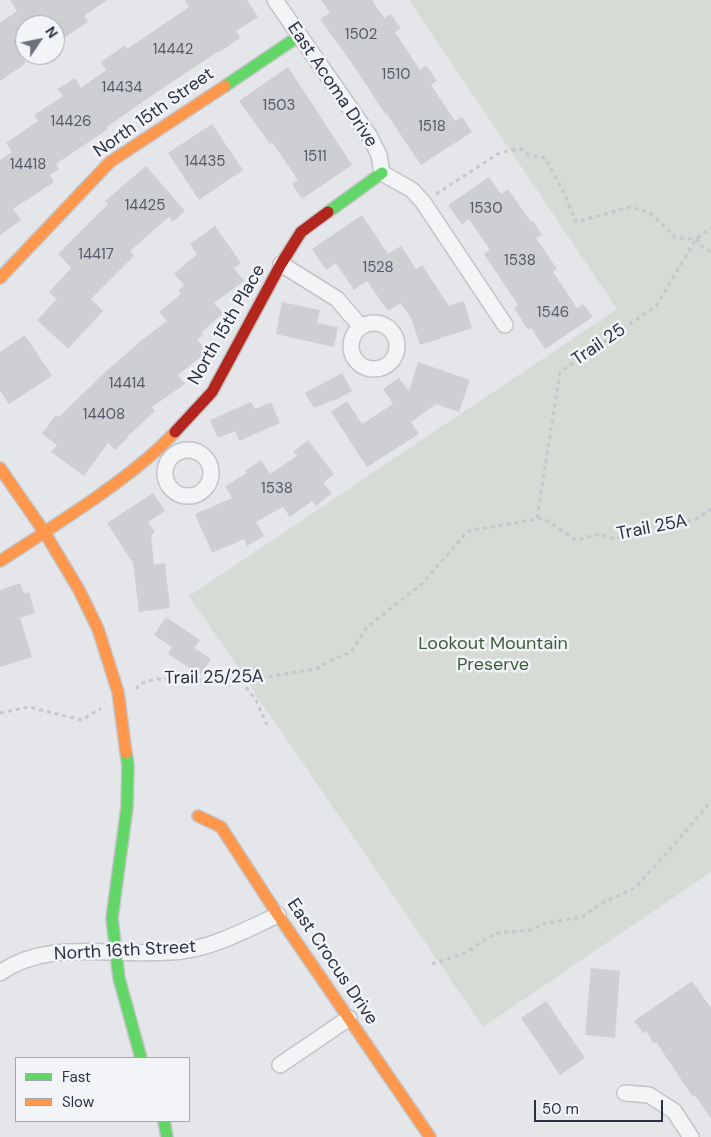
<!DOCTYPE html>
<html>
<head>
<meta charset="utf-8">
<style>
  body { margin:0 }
  #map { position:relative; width:711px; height:1137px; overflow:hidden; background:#e5e6e9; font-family:"DM Sans",sans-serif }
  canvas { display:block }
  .legend { position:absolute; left:15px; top:1057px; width:175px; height:65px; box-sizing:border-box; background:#f2f4f8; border:1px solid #a2a6af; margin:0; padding:6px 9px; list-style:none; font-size:15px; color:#2b3142 }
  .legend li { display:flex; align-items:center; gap:10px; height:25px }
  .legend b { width:25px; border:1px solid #a2a6af }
  .north { position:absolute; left:15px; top:15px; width:50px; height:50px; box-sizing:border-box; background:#f2f4f8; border:1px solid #a2a6af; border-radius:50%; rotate:56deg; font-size:14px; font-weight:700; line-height:20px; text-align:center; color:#2b3142 }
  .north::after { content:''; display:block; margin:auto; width:18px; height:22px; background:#6c707c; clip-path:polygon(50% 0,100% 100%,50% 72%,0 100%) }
  .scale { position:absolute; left:534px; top:1100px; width:129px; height:22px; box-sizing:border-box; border:2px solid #2b3142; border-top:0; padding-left:6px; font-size:15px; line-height:18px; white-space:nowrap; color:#2b3142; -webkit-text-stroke:4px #f2f4f8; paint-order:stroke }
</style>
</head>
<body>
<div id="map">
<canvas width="711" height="1137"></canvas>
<ul class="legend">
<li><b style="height:6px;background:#63d668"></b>Fast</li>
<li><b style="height:6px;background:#ff974d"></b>Slow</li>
</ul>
<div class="north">N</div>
<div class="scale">50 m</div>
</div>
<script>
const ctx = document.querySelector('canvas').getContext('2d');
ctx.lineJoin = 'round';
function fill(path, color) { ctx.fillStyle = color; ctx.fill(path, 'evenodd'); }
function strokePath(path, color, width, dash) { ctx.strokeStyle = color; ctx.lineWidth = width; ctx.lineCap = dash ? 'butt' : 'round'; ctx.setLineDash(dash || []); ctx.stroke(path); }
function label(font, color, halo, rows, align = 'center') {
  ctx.font = font + ' "DM Sans",sans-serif'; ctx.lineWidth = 5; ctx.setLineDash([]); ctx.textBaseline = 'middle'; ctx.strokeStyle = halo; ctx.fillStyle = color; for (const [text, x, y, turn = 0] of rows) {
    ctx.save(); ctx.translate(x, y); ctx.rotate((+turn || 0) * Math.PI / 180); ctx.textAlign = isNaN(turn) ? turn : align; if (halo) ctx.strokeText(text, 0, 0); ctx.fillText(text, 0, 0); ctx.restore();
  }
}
fill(new Path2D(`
  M409,0H711V872L483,1027L283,734L254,693L255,692L189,596L617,309Z`), '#d4dcd5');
fill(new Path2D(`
  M10,0H107L84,16L88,22L55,44V25H25V64L0,81V23L17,11Z
  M185,0H247L258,17L236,31L240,38L220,52L219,51L157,92L107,127L108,129L56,164L59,169L50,175L54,182L13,209L21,220L0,235V160L12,152L6,143L38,121L34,115L63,96L58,89L75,78L81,88L106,70L101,62L125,45L127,49L189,7Z
  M321,0H372L384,18L391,14L401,28L395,32L420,70L426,65L437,81L431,85L455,121L462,117L472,132L421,165L386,113L385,114L356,69L320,19L330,13Z
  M288,67L352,165L302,199L292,184L298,180L272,142L270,144L239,101Z
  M212,124L243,170L199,200L168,153Z
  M146,166L185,211L173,222L169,217L130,251L134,256L91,299L103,311L68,349L37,320L57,299L49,292L71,268L58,254L108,204L105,201Z
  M489,177L501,194L508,189L531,222L533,221L542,235L536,238L557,269L553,272L577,308L583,304L593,317L545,349L531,328L528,330L514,308L518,305L484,254L490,250L469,219L462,225L448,205Z
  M362,215L388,254L401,246L416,269L422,265L449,306L464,301L472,328L420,345L411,318L401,303L388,311L367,281L354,290L336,263L326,270L312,249Z
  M215,226L241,263L234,268L244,281L214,303L223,313L201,333L203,335L197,339L207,352L178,375L185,384L152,407L155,411L128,436L129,437L115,450L108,443L84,476L51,452L57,445L42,434L56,415L59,417L104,373L143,339L167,321L159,312L181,294L178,291L184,285L174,274L197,254L190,244Z
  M282,302L320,310L317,323L338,327L334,347L276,334Z
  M25,335L52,376L9,404L0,391V352Z
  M418,362L470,380L459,412L436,404L411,422L419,434L367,467L331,412L347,401L362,424L393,404L383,389L399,378L409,391Z
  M342,373L352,391L334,401L333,400L314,408L305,393Z
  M251,402L255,409L271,402L280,423L239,441L235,431L218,438L210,420Z
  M308,440L334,474L323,483L332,493L316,506L312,501L290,517L283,507L256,522L264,536L247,546L244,539L212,553L195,514L232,498L225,486L247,473L245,471L261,460L270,474L297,456L293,452Z
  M153,493L165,511L148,522L155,532L151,535L154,565L165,563L170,608L139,612L133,563L107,523Z
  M20,583L24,593L29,592L35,613L20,618L32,657L0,667V590Z
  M166,617L200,640L194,648L211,659L200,675L168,654L172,647L154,635Z
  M591,968L620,971L615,1038L585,1035Z
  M692,981L711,1008V1119L695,1095L693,1097L656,1042L654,1044L646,1031L643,1033L634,1021Z
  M546,1001L585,1058L560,1075L521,1018Z`), '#cecfd3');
const street = new Path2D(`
  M275,0L370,137L379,155L382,173L412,190L423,202L505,325
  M281,264L337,299L361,327
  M351 346a23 23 0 1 1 46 0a23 23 0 1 1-46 0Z
  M165 473a23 23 0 1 1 46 0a23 23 0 1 1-46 0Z
  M0,973C33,949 75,951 114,952C132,953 153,953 171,952C210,950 243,931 278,915
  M280,1065L349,1018
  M625,1093L649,1095L674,1111L691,1137`);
const fast = new Path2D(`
  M225,86L299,36
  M328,212L382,173
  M126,753L128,765L127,807L112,918L119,978L141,1058
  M164,1121L167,1137`);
const slow = new Path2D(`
  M0,278L110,162L225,86
  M0,468L45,533L79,590L98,629L118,692L126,753
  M0,561C32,541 63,520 94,499C122,479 151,458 175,432
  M198,816L221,827L278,915L430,1137`);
const jam = new Path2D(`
  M175,432L212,392L281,264L301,232L328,212`);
strokePath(street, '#c3c4c7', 18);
strokePath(fast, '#c3c4c7', 14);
strokePath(slow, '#c3c4c7', 14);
strokePath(jam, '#c3c4c7', 14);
strokePath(new Path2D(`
  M436,194L501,152L521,149L529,155L545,158L564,193L576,222L630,207L649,212L676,238L696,239L704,249L711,252
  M537,518L560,372L656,306L696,239L711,228
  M241,681L256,700L267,725
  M136,689L140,684L156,679L247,680L316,669L336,658L351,652L367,627L422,584L468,531L543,518L576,540L600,534L616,539L656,525H676L696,519L711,509
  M0,713L29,707L82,720L98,710L101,709
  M432,964L465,953L496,933L532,930L542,924L582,917L600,904L635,888L673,846L711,801`), '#c6c7cc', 3, [4, 4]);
strokePath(street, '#f3f4f6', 15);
strokePath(fast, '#63d668', 11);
strokePath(slow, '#ff974d', 11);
strokePath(jam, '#b3261e', 11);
label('15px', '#545967', null, [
  ["1502",361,35],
  ["14442",173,50],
  ["1510",396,75],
  ["14434",122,88],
  ["1503",279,106],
  ["14426",71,122],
  ["1518",432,127],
  ["1511",315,157],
  ["14435",205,162],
  ["14418",28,165],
  ["14425",145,206],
  ["1530",486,209],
  ["14417",96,255],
  ["1538",520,261],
  ["1528",378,268],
  ["1546",553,313],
  ["14414",127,384],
  ["14408",104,415],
  ["1538",277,489]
]);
label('18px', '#2b3142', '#f2f4f8', [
  ["East Acoma Drive",332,85,56],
  ["North 15th Street",154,113,-35],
  ["North 15th Place",227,325,-60],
  ["Trail 25",599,345,-34],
  ["Trail 25A",652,528,-11],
  ["Trail 25/25A",214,678,-1],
  ["North 16th Street",125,951,-3],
  ["East Crocus Drive",332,962,56]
]);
label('18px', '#3b5e39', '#f2f4f8', [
  ["Lookout Mountain",493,644],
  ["Preserve",493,665]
]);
</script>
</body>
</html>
